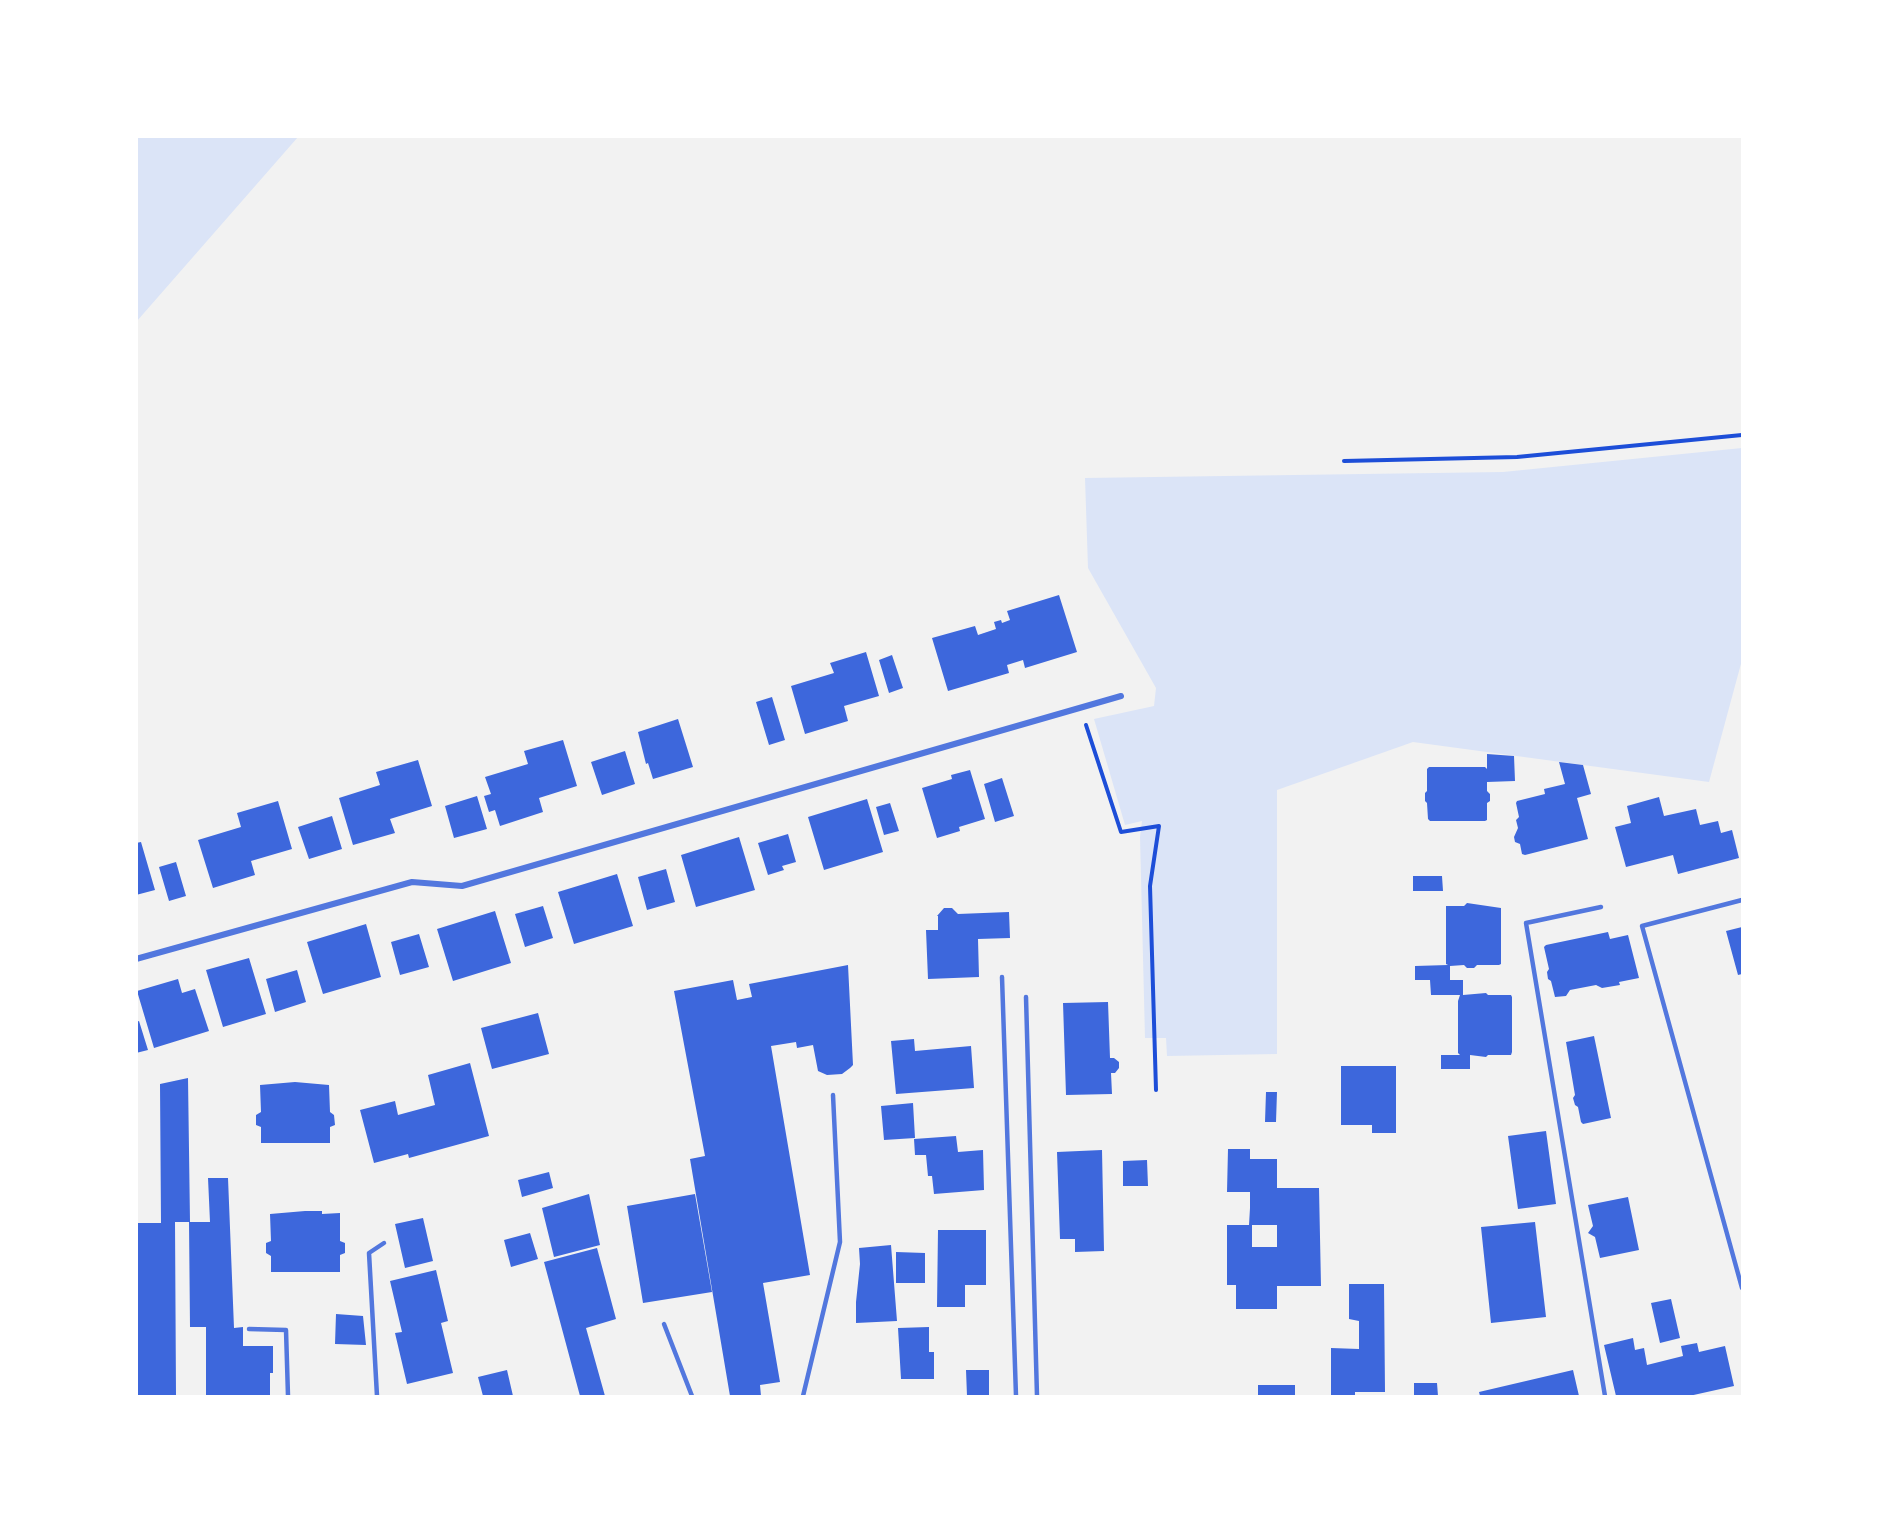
<!DOCTYPE html>
<html>
<head>
<meta charset="utf-8">
<style>
  body { margin:0 }
  #map { position:relative; width:1879px; height:1533px; overflow:hidden; background:#f2f2f2; font-family:"IBM Plex Sans",sans-serif }
  canvas { display:block }
  .frame { position:absolute; inset:0; border:138px solid #fff; pointer-events:none }
</style>
</head>
<body>
<div id="map">
<canvas width="1879" height="1533"></canvas>
<div class="frame"></div>
</div>
<script>
const ctx = document.querySelector('canvas').getContext('2d');
ctx.lineJoin = 'round';
function fill(path, color) { ctx.fillStyle = color; ctx.fill(path, 'evenodd'); }
function strokePath(path, color, width, dash) { ctx.strokeStyle = color; ctx.lineWidth = width; ctx.lineCap = dash ? 'butt' : 'round'; ctx.setLineDash(dash || []); ctx.stroke(path); }
fill(new Path2D(`
  M137,136L298,137L137,321L136,137Z
  M1742,448V660L1709,782L1413,742L1277,790V1054L1167,1056L1166,1038H1145L1140,837L1142,821L1125,825L1094,719L1154,706L1156,688L1088,568L1085,478L1503,472Z`), '#dbe4f7');
fill(new Path2D(`
  M1059,595L1077,652L1025,668L1023,660L1007,665L1009,673L948,691L932,638L975,626L978,635L996,629L994,622L1001,620L1002,623L1010,620L1007,611Z
  M866,652L879,696L844,706L848,721L805,734L791,686L834,673L830,663Z
  M892,655L903,688L889,693L879,660Z
  M772,697L785,740L769,745L756,702Z
  M678,719L693,767L653,779L648,763L646,764L638,732Z
  M563,740L577,786L539,798L543,812L500,826L495,810L489,812L484,796L491,794L485,777L528,764L524,751Z
  M625,751L635,784L602,795L591,762Z
  M1487,754L1514,756L1515,781L1487,782V791L1490,794V801L1487,803V820L1485,821H1430L1428,819L1427,803L1425,801V793L1427,791V769L1429,767H1485L1487,769Z
  M418,760L432,806L390,819L395,833L353,845L339,798L380,785L376,772Z
  M1559,762L1583,765L1591,794L1577,798L1588,839L1525,855L1522,854L1520,844L1515,842L1514,837L1518,828L1516,820L1519,817L1516,803L1517,801L1545,794L1544,789L1565,784Z
  M970,770L985,819L959,827L960,831L937,838L922,788L952,779L951,775Z
  M1002,778L1014,816L995,822L984,784Z
  M477,796L487,829L454,838L445,806Z
  M1659,797L1664,816L1696,809L1700,825L1718,821L1721,833L1732,830L1739,858L1678,874L1673,855L1626,867L1615,827L1631,823L1627,806Z
  M867,799L883,852L824,870L808,817Z
  M278,801L292,849L251,861L255,875L213,888L198,840L241,827L237,813Z
  M890,803L899,831L884,835L876,807Z
  M332,816L342,849L309,859L298,827Z
  M788,834L796,862L782,866L784,870L768,875L758,843Z
  M739,837L755,890L696,907L681,855Z
  M141,842L155,890L136,895V843Z
  M176,862L186,896L169,901L159,867Z
  M666,869L675,902L647,910L638,877Z
  M617,874L633,926L574,944L558,892Z
  M1413,876H1442L1443,891H1413Z
  M1467,903L1501,908V964L1499,965H1477L1474,968H1467L1464,965L1450,966V980H1463V995L1486,993L1488,995H1511L1512,997V1052L1511,1055H1488L1486,1057L1470,1055V1069H1441V1055H1460L1458,1053V1001L1460,995H1431L1430,980H1415V966L1448,965L1446,964V906H1464Z
  M543,906L553,938L525,947L515,914Z
  M944,908H952L958,914L1009,912L1010,938L978,939L979,977L928,979L926,930H938V916H937Z
  M495,911L511,963L453,981L437,929Z
  M366,924L381,977L323,994L307,942Z
  M1742,927V974L1738,975L1726,931Z
  M1608,932L1610,939L1628,935L1639,978L1619,982L1620,985L1602,988L1596,985L1570,990L1566,996L1555,997L1551,981L1548,979L1547,972L1549,969L1544,947L1546,945Z
  M419,934L429,967L400,975L391,942Z
  M249,958L266,1014L223,1027L206,970Z
  M848,965L853,1065L850,1068L842,1074L827,1075L818,1071L813,1045L797,1048L796,1042L771,1046L810,1275L763,1283L780,1382L760,1385L761,1396H730L690,1159L705,1156L674,991L733,980L737,1000L752,997L749,984Z
  M297,970L306,1002L275,1012L266,979Z
  M178,979L182,993L195,989L209,1031L154,1048L137,991Z
  M1108,1002L1110,1058H1114L1119,1062V1068L1115,1073H1111L1112,1094L1066,1095L1063,1003Z
  M538,1013L549,1054L492,1069L481,1028Z
  M139,1021L148,1050L136,1053V1022Z
  M1594,1036L1611,1118L1583,1124L1581,1122L1578,1107L1575,1105L1573,1098L1575,1095L1566,1042Z
  M914,1039L915,1051L971,1046L974,1088L896,1094L891,1041Z
  M470,1063L489,1136L409,1158L408,1154L374,1163L360,1110L395,1101L398,1115L435,1105L428,1075Z
  M1341,1066H1396V1133H1372V1125H1341Z
  M188,1078L190,1222H210L208,1178H228L234,1328L243,1327V1346H273V1373H270V1396H206V1327H190L189,1222H175L176,1396H137L136,1223H161L160,1084Z
  M295,1082L329,1085L330,1112L334,1115L335,1125L330,1127V1143H261V1127L256,1125V1115L261,1112L260,1085Z
  M1266,1092H1277L1276,1122H1265Z
  M913,1103L915,1138L884,1140L881,1106Z
  M1546,1131L1556,1204L1518,1209L1508,1136Z
  M956,1136L958,1152L983,1150L984,1190L934,1194L932,1176H928L926,1155H915L914,1139Z
  M1228,1149H1250V1159H1277V1188H1319L1321,1286H1277V1309H1236V1285H1227V1225H1249L1250,1208V1192H1227ZM1252,1225H1277V1247H1252Z
  M1102,1150L1104,1251L1075,1252V1239H1060L1057,1152Z
  M1147,1160L1148,1186H1123V1161Z
  M549,1172L553,1188L522,1197L518,1180Z
  M589,1194L600,1245L554,1257L542,1208Z
  M695,1194L712,1292L643,1303L627,1206Z
  M1628,1197L1639,1250L1600,1258L1595,1237L1588,1233L1593,1226L1588,1205Z
  M305,1211H322V1214L340,1213V1241L345,1243V1253L340,1255V1272H271V1256L266,1253V1243L271,1241L270,1214Z
  M423,1218L433,1261L405,1268L395,1224Z
  M1535,1222L1546,1317L1491,1323L1481,1227Z
  M938,1230H986V1285H965V1307H937Z
  M530,1233L538,1259L511,1267L504,1240Z
  M891,1245L897,1321L856,1323V1302L860,1264L859,1248Z
  M597,1248L616,1319L586,1328L605,1396H580L544,1262Z
  M896,1252L925,1253V1283H896Z
  M436,1270L448,1321L441,1323L453,1373L407,1384L395,1333L402,1332L390,1281Z
  M1349,1284H1384L1385,1392H1355V1395L1331,1396V1348L1359,1349V1321L1349,1319Z
  M1671,1299L1680,1338L1660,1343L1651,1303Z
  M336,1314L363,1316L366,1345L335,1344Z
  M929,1327V1352H934V1379H901L898,1328Z
  M1633,1338L1635,1350L1644,1348L1647,1365L1683,1356L1681,1346L1697,1343L1699,1352L1725,1346L1734,1386L1689,1396H1616L1604,1345Z
  M507,1370L513,1396H483L478,1377Z
  M966,1370H989V1396H967Z
  M1573,1370L1579,1396H1480L1479,1392Z
  M1414,1383H1437L1438,1396H1414Z
  M1258,1385H1295V1396H1258Z`), '#3d67dc');
strokePath(new Path2D(`
  M1344,461L1517,457L1742,435
  M1086,725L1121,832L1159,826L1150,886L1156,1090`), '#1d4ed8', 4);
strokePath(new Path2D(`
  M1742,900L1642,926L1742,1288
  M1601,907L1526,923L1605,1396
  M1002,977L1016,1396
  M1026,997L1037,1396
  M664,1324L692,1396
  M249,1329L286,1330L288,1396
  M377,1396L369,1253L384,1243
  M803,1396L840,1242L833,1095`), '#5277de', 4.5);
strokePath(new Path2D(`
  M136,959L412,882L462,886L1121,696`), '#5277de', 6);
</script>
</body>
</html>
